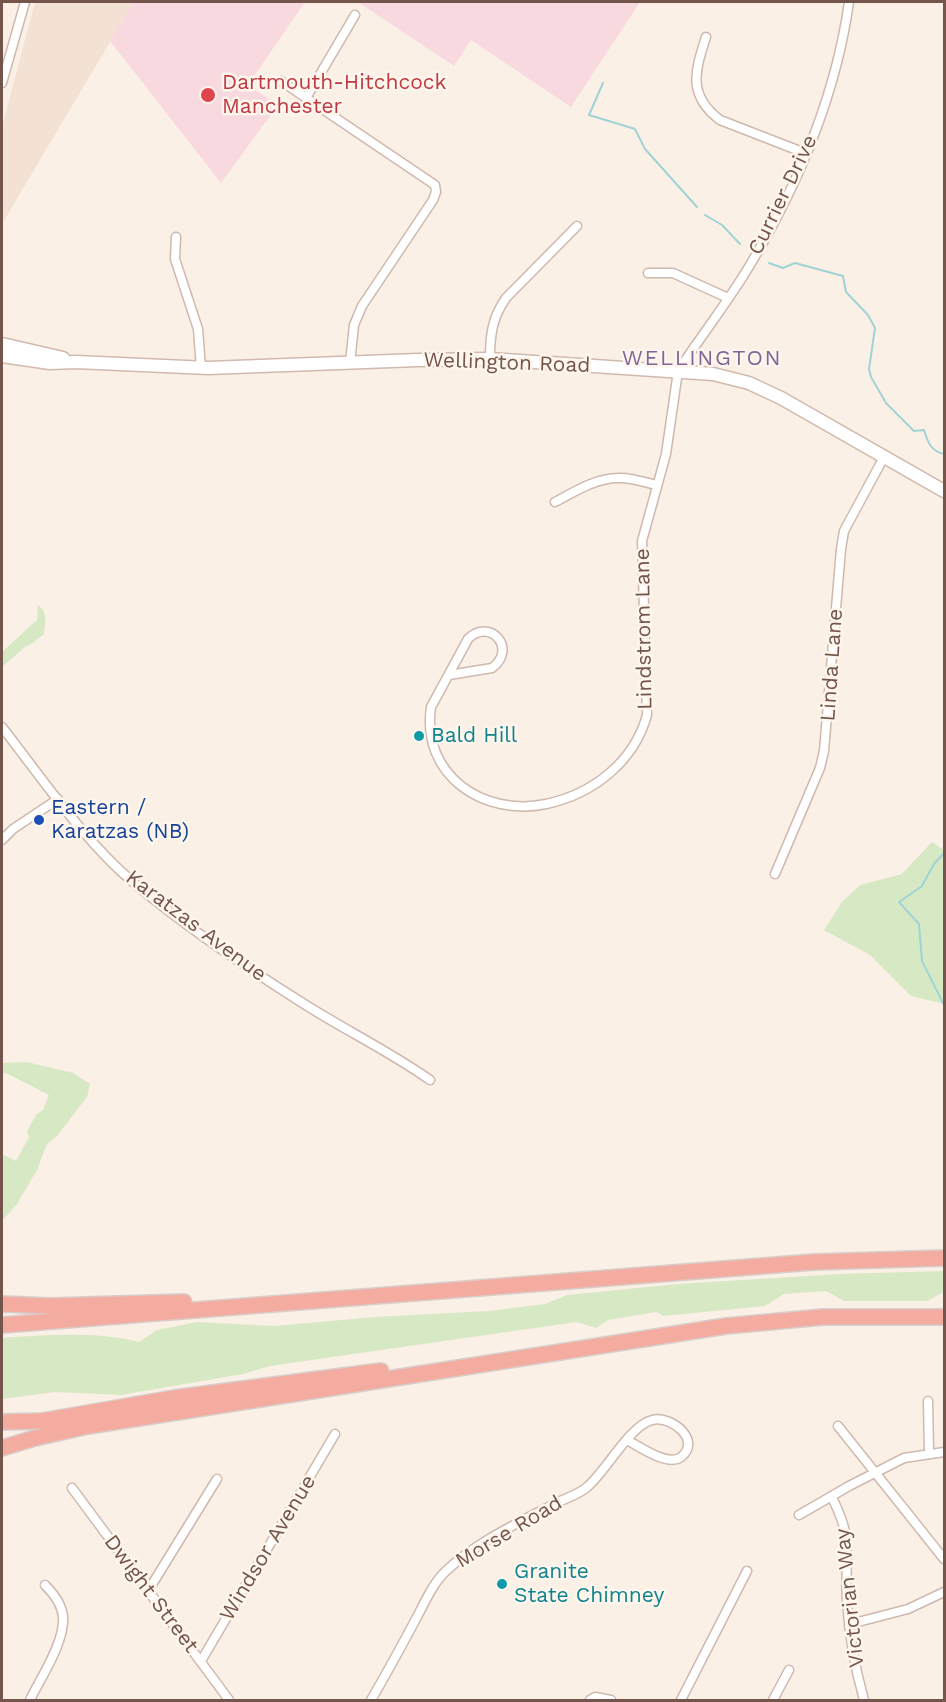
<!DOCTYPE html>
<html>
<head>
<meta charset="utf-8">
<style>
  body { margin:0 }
  #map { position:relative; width:946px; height:1702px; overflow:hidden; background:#fbf0e6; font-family:"Work Sans",sans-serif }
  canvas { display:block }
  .frame { position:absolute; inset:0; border:3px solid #73554b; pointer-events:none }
</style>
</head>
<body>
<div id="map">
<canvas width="946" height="1702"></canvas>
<div class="frame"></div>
</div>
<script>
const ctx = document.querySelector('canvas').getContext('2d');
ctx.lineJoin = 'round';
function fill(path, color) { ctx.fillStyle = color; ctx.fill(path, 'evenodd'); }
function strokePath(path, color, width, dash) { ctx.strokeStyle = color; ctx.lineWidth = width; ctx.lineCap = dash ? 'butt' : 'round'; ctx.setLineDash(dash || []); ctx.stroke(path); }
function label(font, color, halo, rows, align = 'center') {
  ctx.font = font + ' "Work Sans",sans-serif'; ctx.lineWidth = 5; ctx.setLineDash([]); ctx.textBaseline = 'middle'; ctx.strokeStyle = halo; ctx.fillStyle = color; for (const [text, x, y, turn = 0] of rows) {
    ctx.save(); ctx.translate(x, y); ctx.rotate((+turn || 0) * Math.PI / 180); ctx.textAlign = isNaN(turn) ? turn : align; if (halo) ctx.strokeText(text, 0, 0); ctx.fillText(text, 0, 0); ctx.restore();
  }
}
fill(new Path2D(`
  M35,2H128L132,5L2,224V127Z`), '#f3e2d4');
fill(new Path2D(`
  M128,2H305L248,85L278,105L221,183L110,41L132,5Z
  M358,2H640L571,107L471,40L454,66Z`), '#f9d9e0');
fill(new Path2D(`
  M38,605C48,613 45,622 44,634L30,645L26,646L2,667V652L37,620Z
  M932,842L944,850V1004L911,996L870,955L824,930L842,902L860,885L902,874Z
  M27,1062L73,1073L90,1084L87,1097L57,1136L47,1144L37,1170L17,1204L2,1221V1154L16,1161L29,1137L27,1131L36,1115L43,1110L49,1095L6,1073L2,1074V1063Z
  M944,1271V1292L927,1301H844L826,1291L784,1294L765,1306L664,1316L656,1312L608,1320L596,1328L577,1322L270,1366L243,1374L121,1395L55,1392L2,1399V1338C47,1335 95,1331 139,1342L157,1330L197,1322L274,1326L375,1317L489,1311L545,1304L567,1295L678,1284L840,1274Z`), '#d7e8c4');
strokePath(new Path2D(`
  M603,83L589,115L635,129L645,149L697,207
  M705,215L722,225L740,244
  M769,263L783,268L795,263L843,276L846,292L868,315L875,328L869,369L871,377L886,403L914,431L924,430C928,443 931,451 944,454
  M944,853L934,864L922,886L899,902L919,924L922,961L944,1005`), '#a1d3d6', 2);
const minor = new Path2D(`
  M706,37C695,71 687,95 720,120L805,153
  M281,81L435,185L436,192L433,200L362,306L354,325L350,363
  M2,83L25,2
  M306,98L355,15
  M176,237L175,259L198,329L201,368
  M648,273H673L728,298
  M490,359C490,335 492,318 506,298L577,226
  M555,502C574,492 596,478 618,478C630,477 644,482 656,485
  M449,675L492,668C518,649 490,617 468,639L431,707C421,775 483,817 546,804C593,794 634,762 647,715L642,541L666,454L678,371C701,336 728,302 750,265C798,185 836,94 849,2
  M2,727C42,778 84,841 134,883C186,927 244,966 301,1002C343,1029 389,1051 430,1080
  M2,840L13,829L58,799
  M775,874L820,768L824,751L841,549L844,531L884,457
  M928,1401L929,1453
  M838,1426L944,1559
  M72,1488L229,1700
  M832,1497C837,1508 843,1520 845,1532C849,1555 845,1578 847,1601C849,1634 855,1668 864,1700
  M799,1515L849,1486L904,1458L944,1452
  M148,1591L217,1479
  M850,1627L858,1622L908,1609L944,1592
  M201,1661L335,1434
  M30,1700C40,1679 65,1642 63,1617C62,1604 54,1594 45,1585
  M371,1700C387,1673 402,1645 417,1617C425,1602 433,1583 446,1571C475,1543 518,1523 554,1504C564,1499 577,1495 586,1488C606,1472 629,1426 652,1420C672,1415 702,1441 681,1457C668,1467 640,1447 627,1440
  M590,1700L595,1697L611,1700
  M681,1700L747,1571
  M773,1700L789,1670`);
const secondary = new Path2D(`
  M2,344L63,358
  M2,356L50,363L76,362L208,368L418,360L490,359L713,374L749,383L781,398L944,491`);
const motorway = new Path2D(`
  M2,1304L51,1306L184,1302
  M2,1325L814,1262L944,1258
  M2,1422L42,1421L174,1398L381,1371
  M2,1448L35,1438L88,1426L726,1326L823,1317H944`);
strokePath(minor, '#cfb9af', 11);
strokePath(secondary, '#d1b9ad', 15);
strokePath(motorway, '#d8cfcd', 18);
strokePath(minor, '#fff', 8);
strokePath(secondary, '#fff', 12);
strokePath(motorway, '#f3ac9f', 15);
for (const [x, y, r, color] of [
  [208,95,8,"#e0444e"],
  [419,736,6,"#0f9aa8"],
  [39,820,6,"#1a4fb4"],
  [502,1584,6,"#0f9aa8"]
]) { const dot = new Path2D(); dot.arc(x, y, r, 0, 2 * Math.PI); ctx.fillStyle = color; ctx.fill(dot); strokePath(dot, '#fef5ec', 2); }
label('21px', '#be3a42', '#fef5ec', [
  ["Dartmouth-Hitchcock",222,83],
  ["Manchester",222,107]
], 'left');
label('21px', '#73554b', '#fef5ec', [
  ["Currier Drive",783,195,-64],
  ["Wellington Road",507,363,2],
  ["Lindstrom Lane",644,629,-91],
  ["Linda Lane",832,665,-86],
  ["Karatzas Avenue",196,926,37],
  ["Morse Road",509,1532,-31],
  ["Windsor Avenue",268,1548,-59],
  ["Dwight Street",151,1594,53],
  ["Victorian Way",850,1598,-96]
]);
label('21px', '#0d838f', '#fef5ec', [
  ["Bald Hill",431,736],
  ["Granite",514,1572],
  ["State Chimney",514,1596]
], 'left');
label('21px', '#164399', '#fef5ec', [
  ["Eastern /",51,808],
  ["Karatzas (NB)",51,832]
], 'left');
ctx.letterSpacing = '1.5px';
label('22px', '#816797', '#fef5ec', [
  ["WELLINGTON",702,359]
]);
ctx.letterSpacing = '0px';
</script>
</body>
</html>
